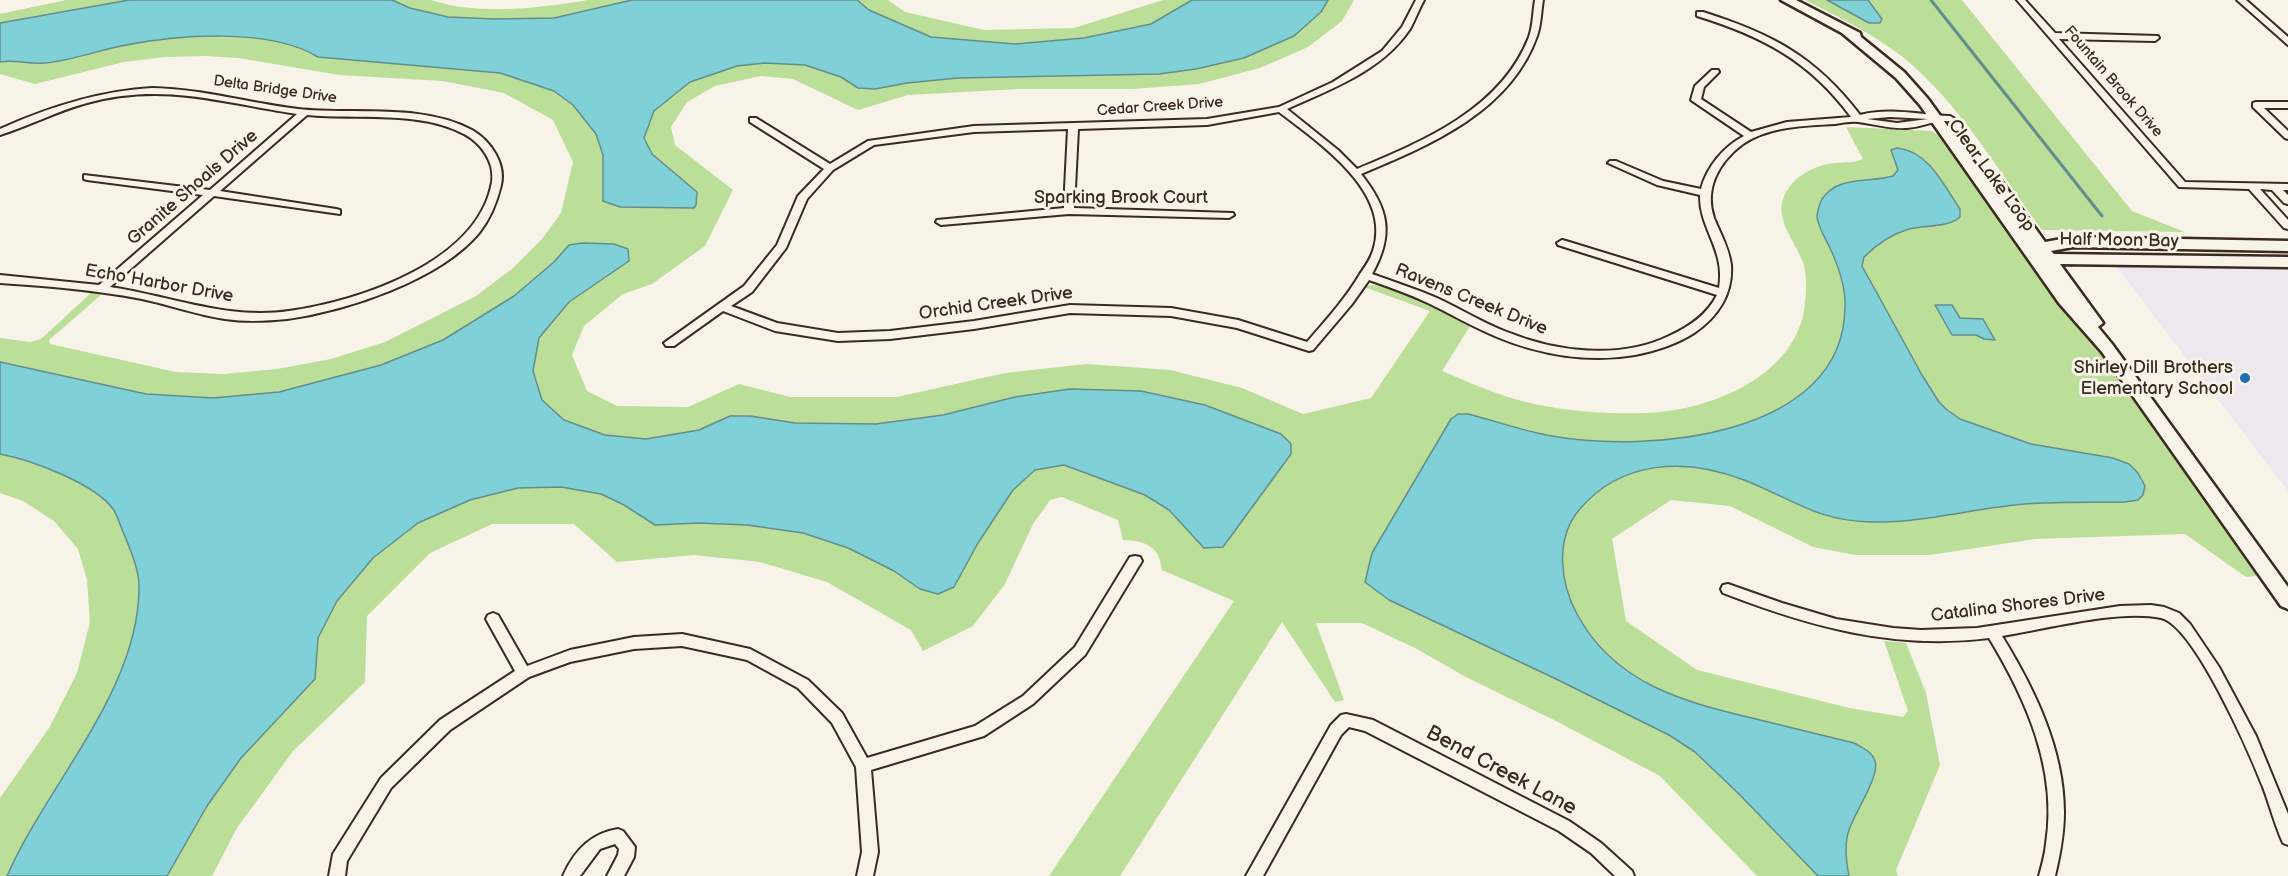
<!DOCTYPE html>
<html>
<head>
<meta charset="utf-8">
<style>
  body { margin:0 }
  canvas { display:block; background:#f7f3e8 }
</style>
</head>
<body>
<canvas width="2288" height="876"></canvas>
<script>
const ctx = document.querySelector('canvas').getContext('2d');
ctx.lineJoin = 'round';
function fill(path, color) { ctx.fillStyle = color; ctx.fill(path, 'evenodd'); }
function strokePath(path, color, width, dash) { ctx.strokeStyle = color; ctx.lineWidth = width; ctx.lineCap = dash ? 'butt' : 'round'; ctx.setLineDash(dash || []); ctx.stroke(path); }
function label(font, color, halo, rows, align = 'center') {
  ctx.font = font + ' "Balsamiq Sans",sans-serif'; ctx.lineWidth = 6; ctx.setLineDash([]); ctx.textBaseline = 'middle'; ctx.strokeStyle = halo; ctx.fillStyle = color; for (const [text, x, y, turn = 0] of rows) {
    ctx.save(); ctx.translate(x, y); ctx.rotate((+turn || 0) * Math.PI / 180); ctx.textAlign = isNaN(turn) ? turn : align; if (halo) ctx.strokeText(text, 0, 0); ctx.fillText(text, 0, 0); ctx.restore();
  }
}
fill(new Path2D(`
  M2112,261L2288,265V491Z`), '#efe7ee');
fill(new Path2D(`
  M66,0H431C479,16 540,8 588,0H888L905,12L984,30L1074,28L1163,0H1354L1342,21L1308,47L1260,68L1199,84L1133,89H1019L908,95L858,110L793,79L761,76L715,86L687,102L671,127L675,145L733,190L705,246L652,284L623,294L584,326L572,355L587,391L617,406L688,407L739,384L790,397H897L1005,373L1087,364L1170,370L1242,388L1303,414L1371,398L1430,311L1364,287C1384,277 1450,315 1470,326L1442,371C1475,385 1509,400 1544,406C1577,412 1610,414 1644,413C1705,412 1792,379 1804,311C1806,296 1808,277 1803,262C1795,241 1773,218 1785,194C1794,176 1816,164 1836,163C1845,162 1855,163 1863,159L1846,127L1931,131L1942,137L2062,303L2095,346L2257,576L2246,577L2185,534L2035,539L1930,555H1855L1813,547L1730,506L1671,500L1612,539L1626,621L1697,670L1849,708L1903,717L1908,711L1884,641L1906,643L1926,693L1940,765L1896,870L1898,876H1757L1660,776L1558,722L1466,677L1417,649L1362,623H1316L1344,700L1335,702L1282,622L1120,876H1049L1234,601L1162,570C1159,546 1146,541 1123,540L1118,520L1062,497L1050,500L1033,524L1005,584L973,626L923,651L911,630L827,582L760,562L694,555L617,562L574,524H492L430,553L367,616L365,682L293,751L237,828L212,876H0V798L49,728L77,673L90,622L87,580L78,549L54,521L23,501L0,493V338L30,342L41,339L91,293L101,295L49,340L50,344L176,372L224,374L277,369L331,359L385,342L476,296L513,268L542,239L561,213L573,162L553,120L504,93L443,81L339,75L239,58L205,56L165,57L124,62L35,84L0,74V14Z
  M1805,0H1962L2132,211L2185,232L2042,230C2000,173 1959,103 1904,58C1873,34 1839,17 1805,0Z`), '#bbde98');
const water = new Path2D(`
  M129,0H392L410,8L448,17L494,19L554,18L632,0H857L869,10L931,37L1015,44L1084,38L1151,24L1192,0H1328L1321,12L1294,36L1244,58L1196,69L1159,74L958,78L907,83L875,89L858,88L841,77L805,65L765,63L737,66L690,82L654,111L644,138L652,154L697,192L696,205L694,208L620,207L603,201V155L596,134L573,105L554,91L500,73L318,57C269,27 176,35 121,46C96,51 70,61 45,63C29,65 16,59 0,62V23Z
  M1827,0H1868L1882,19L1880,23H1869Z
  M1897,148C1929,151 1944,186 1960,209V217C1948,228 1925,225 1909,229C1892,234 1877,244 1864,257L1862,266L1922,375L1939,402L1946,409L1960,419L2031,444L2113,458L2129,464L2138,473L2145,486L2143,495L2138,500L2125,502C2088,503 2051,501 2015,505C1966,510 1920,523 1870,522C1814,520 1793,499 1744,480C1685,457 1621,460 1579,510C1555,539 1560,583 1577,614C1615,685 1685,702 1756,719C1789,727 1821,735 1854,743C1861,747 1872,751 1875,761C1880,777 1854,813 1849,830C1844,844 1846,861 1849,876H1818L1740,795L1695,752L1669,735L1554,678L1389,600L1365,582L1372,553L1451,419L1458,414H1468C1496,421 1523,431 1552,436C1646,453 1844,438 1845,307C1846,286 1838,265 1829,246C1825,238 1818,226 1817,217C1817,212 1820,203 1822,199C1838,175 1870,183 1893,176L1898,170L1891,150Z
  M582,243L614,244L628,249L629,261L569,302L539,338L533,371L542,400L564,420L605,435L646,439L699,430L730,416H750L795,423L876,424L943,415L1015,397L1070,389L1141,391L1205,405L1281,434L1291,444V454L1223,547L1204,548L1169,510L1145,495L1064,465L1035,470L1013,490L978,543L954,587L938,594L920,589L894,571L848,548L803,533L747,525L698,523L655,525L624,505L601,494L561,487L518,488L470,500L418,523L373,558L337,601L318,638L315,679L241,758L207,806L167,876H7C47,784 140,690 139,586C139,569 130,549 124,534C120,526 118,516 113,509C94,483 31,460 0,454V362L146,394L213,398L279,392L381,365L443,340L514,296L554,262L569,245Z
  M1935,305H1952L1960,318L1983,319L1995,340L1984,339L1976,335H1952Z`);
fill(water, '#7fd0d7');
strokePath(water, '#648e8d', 1.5);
strokePath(new Path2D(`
  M1931,0L2102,216`), '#648e8d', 3);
const street = new Path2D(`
  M1416,0H1424C1419,9 1415,20 1410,29C1382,71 1331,89 1287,109L1338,150L1357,169C1424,141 1501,109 1529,37C1533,26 1533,12 1535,0H1543C1541,12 1541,25 1537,36C1510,112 1430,145 1361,174C1389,209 1394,235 1372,274C1394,282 1416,289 1437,298C1461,309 1483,323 1507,332C1556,352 1620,360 1669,336C1689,327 1707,315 1717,295L1558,245L1557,243L1562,240L1566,241L1719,288C1726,250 1699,229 1700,195L1657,185L1608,163L1610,161H1616L1663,181L1701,189C1707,167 1723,147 1744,136L1691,100L1695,86L1712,70H1718L1719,72L1704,87L1701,99L1751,132L1787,122L1851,117C1810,61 1762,36 1697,16V12H1703C1772,34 1815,56 1860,115C1890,107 1920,115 1950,116L1955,119C1949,123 1944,120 1938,121C1927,124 1918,127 1907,128C1890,129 1874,124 1858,122C1851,121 1842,123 1835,124C1804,126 1770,126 1743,144C1719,162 1704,188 1714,218C1720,233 1729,248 1731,265C1733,294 1718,317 1694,333C1677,344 1655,351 1635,355C1589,363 1540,355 1497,337C1473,327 1451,314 1428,303C1409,294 1389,287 1369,280L1352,304L1313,350L1309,351L1237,328L1171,316L1070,313L974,329L890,339L838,341L775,331L723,311L674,346H666L664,343L744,286L777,245L798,196L824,169L750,122V118H756L830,164L868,141L974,126L1207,119L1279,107L1333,82L1382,51L1402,27ZM1279,112C1319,143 1393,192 1373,251C1370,260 1365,267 1360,274C1346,298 1326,320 1307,342L1238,320L1171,308L1070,305L974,321L890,331L838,333L777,323L731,306L752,292L786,248L807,199L833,170L874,145L974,132L1068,129L1064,208L937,220L936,222L941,225L1069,214L1229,218L1234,215L1233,213L1074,208L1078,129L1207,125ZM1890,117L1928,119L1897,123L1867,119Z
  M2017,0H2025L2055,33L2158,36L2159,38L2155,41L2059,39L2185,182L2288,184V190H2283L2288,195V204L2284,203L2272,190L2260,189L2288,220V229L2284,228L2249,189L2179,187Z
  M2237,0H2246L2288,37V45Z
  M152,88C202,89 249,103 298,109C353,115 422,103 472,130C491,141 506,164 501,185C497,202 490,219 479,233C440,280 346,311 287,319C267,321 245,322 225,319C197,315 170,305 142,299C95,290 47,286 0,283V275L99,285L203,195L87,180L84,179V175L210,190L297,114C223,103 163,82 87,103C57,111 29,126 0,135V129C49,107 99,91 152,88ZM307,115C357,120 419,110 464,134C481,143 495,162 492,182C478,262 360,301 289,311C227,320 171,296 110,287L214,196L340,214V210L336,209L220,191Z
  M2256,102H2288V108H2264L2288,131V139L2285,138L2253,107V103Z
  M1135,556L1140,557L1142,561L1085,655L1033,704L984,736L871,770L878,852L873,876H857L862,852L856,767L832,723L798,688L747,660L682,646L634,649L570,662L529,677L450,730L391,788L347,861L345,876H329L333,854L381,778L440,720L515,671L486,619L488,615L493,613L498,615L527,666L570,650L634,637L682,634L750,649L808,680L842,713L867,758L975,726L1023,696L1075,647L1130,557Z
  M1728,584L1782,603L1836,619L1893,628L1921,630L1977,628L2120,606L2151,605L2164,607L2179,613L2190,624L2219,667L2256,736L2288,814V845L2283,843C2275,825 2270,806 2263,787C2250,754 2194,625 2161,618C2119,609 2046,629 2002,636C2034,688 2064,749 2064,812C2064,834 2060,855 2055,876H2039C2042,865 2045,855 2046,844C2058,770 2026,699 1989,638C1894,650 1811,627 1723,593L1721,589L1723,585Z
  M1346,714L1373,720L1569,821L1601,843L1632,871L1634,876H1615L1591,853L1559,831L1365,731L1349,727L1341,735L1263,876H1246L1331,725L1341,715Z
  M618,829L623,831L635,847L634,857L624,876H607L618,855L619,849L615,844L600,849L580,876H563C574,851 591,833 618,829Z`);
const secondary = new Path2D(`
  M1781,0H1796L1860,33L1861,37L1904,72L1928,99L1999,197L1985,178L1987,175H1997L2045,242L2073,237L2288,241V251L2073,247L2051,251L2054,254L2288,257V267L2060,264L2103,323L2098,327L2112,344L2288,587V609L2281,606L2102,352L2059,303L1920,105L1896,78L1842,33Z`);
strokePath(street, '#3b2a1e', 4);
strokePath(secondary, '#3b2a1e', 5);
fill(street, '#f7f3e8');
fill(secondary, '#f7f3e8');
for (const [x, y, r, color] of [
  [2245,378,6,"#1f6fb2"]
]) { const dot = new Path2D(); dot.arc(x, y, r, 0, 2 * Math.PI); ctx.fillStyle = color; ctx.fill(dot); strokePath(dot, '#f7f3e8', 2); }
label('15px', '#3b2a1e', '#f7f3e8', [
  ["Fountain Brook Drive",2113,82,49],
  ["Delta Bridge Drive",275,90,8],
  ["Cedar Creek Drive",1160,107,-4]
]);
label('18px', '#3b2a1e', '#f7f3e8', [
  ["Clear Lake Loop",1991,176,54],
  ["Granite Shoals Drive",193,188,-41],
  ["Sparking Brook Court",1121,198],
  ["Half Moon Bay",2119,241,1],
  ["Echo Harbor Drive",159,284,10],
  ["Ravens Creek Drive",1471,300,22],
  ["Orchid Creek Drive",996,304,-8],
  ["Catalina Shores Drive",2018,606,-7]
]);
label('18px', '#3b2a1e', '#f7f3e8', [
  ["Shirley Dill Brothers",2233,368],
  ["Elementary School",2233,389]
], 'right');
label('21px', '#3b2a1e', '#f7f3e8', [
  ["Bend Creek Lane",1501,771,28]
]);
</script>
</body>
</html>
